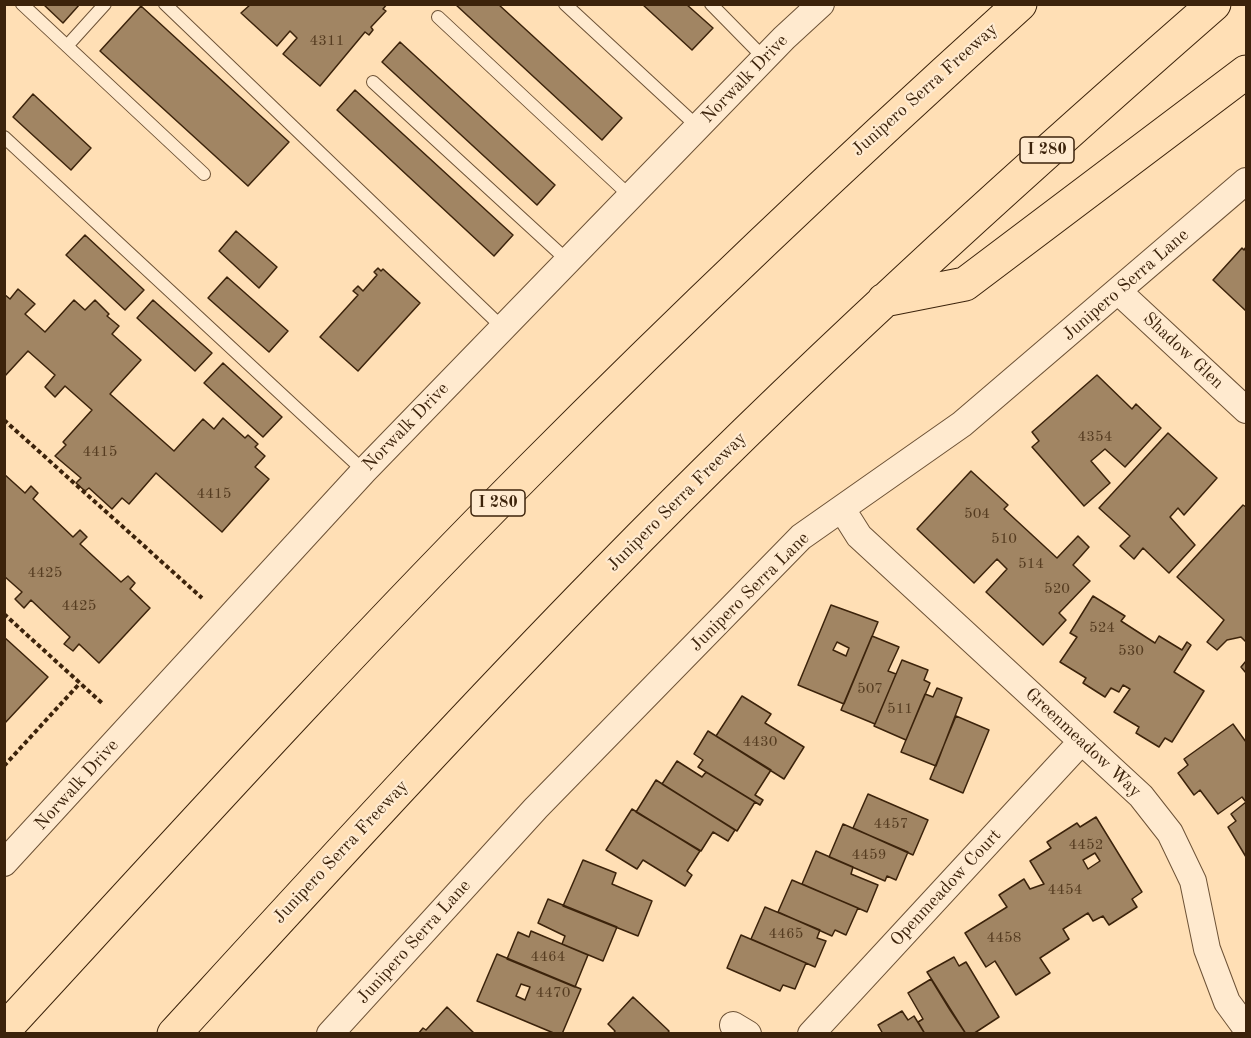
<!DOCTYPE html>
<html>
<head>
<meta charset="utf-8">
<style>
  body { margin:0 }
  #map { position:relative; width:1251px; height:1038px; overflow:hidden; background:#ffdfb5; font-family:"Old Standard TT",serif }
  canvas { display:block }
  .frame { position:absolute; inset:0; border:6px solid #3c230b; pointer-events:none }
</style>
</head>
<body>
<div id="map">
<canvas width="1251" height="1038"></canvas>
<div class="frame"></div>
</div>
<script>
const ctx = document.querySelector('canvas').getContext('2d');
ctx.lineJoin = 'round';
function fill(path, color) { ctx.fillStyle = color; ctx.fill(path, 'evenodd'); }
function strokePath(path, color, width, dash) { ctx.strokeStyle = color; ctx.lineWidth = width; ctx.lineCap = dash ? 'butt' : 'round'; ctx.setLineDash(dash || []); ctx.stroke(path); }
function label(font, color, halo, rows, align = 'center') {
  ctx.font = font + ' "Old Standard TT",serif'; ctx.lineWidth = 4.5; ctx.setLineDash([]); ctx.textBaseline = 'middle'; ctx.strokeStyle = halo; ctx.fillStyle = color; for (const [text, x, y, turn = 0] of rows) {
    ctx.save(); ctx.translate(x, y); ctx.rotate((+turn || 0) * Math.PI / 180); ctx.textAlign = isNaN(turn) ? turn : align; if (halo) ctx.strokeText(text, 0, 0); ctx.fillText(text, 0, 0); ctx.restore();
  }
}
const building = new Path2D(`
  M43,4H80L63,23Z
  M251,4H387L383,9L386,11L371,27L373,30L369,35L365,32L320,86L283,54L297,38L290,31L277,46L241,13Z
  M455,4H498L622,118L602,140Z
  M642,4H686L713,28L692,50Z
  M141,6L289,142L248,186L100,51Z
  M400,42L555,185L537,205L382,62Z
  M355,90L513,235L494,256L337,110Z
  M33,94L91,148L71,170L13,117Z
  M236,231L277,267L259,288L219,251Z
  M85,235L144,290L125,310L66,255Z
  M1246,247V311L1213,280L1242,248L1244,250Z
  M378,268L381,271L383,269L420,303L358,371L320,337L358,295L353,291L358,286L363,291L377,275L374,272Z
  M227,277L288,331L269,352L208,298Z
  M18,289L35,304L25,314L45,332L74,300L85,310L95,300L109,314L107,316L119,326L112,334L141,360L110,394L174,451L203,419L214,429L223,418L245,438L248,435L258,444L255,447L265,456L255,467L269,479L222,532L156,473L129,504L122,498L112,509L89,488L85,491L76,483L81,478L55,456L66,445L63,442L92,410L65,386L55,397L45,387L55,375L28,351L4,377V294L10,299Z
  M153,300L212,353L195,371L137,318Z
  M223,363L282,417L263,437L204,383Z
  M1097,375L1132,409L1136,404L1161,428L1125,467L1105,449L1091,461L1110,483L1084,506L1032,447L1039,441L1032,432Z
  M1168,433L1217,478L1184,515L1178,508L1170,517L1195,545L1169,573L1143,548L1134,559L1120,546L1130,536L1099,508Z
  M971,471L1008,505L1004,509L1057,558L1078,536L1089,547L1073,565L1090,581L1059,613L1066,620L1043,645L986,592L1007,569L997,559L974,583L917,529Z
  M4,474L25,493L31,486L38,493L33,499L73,537L80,530L87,537L80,544L121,582L128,576L135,583L130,589L150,608L99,663L79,644L73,651L64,644L70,637L31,600L24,608L15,599L22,592L4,576Z
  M1243,505L1246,507V642L1241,637L1227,640L1217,650L1207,642L1224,620L1177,577Z
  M1093,596L1125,616L1121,621L1155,643L1159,636L1182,650L1187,642L1191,645L1174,672L1204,691L1172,742L1165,738L1159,747L1136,733L1139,727L1114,712L1130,689L1123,685L1119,692L1111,688L1105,697L1083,683L1086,678L1060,662L1077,637L1070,633Z
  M831,605L878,622L844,704L798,685ZM837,642L849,648L846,656L833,650Z
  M872,636L899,647L888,671L896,674L875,724L841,710Z
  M4,637L48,677L4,724Z
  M902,660L928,670L924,680L930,683L906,740L874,726Z
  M1246,661V673L1241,667Z
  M937,688L962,698L936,766L901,752L925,694L933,697Z
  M742,696L771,714L765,723L804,747L784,779L716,736Z
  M956,716L989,730L963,793L930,779Z
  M1233,724L1246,742V857L1228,827L1236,821L1231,814L1246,802L1242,797L1218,814L1200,790L1194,795L1178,773L1188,765L1184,759Z
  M708,731L771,770L755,795L763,800L760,805L698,767L703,760L694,754Z
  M677,761L702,777L706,772L755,802L737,831L662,784Z
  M656,780L735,830L728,841L713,832L701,851L636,812Z
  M868,794L928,820L913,855L853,828Z
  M632,809L700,851L687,871L692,875L685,886L643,860L637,869L606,850Z
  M1096,817L1142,892L1132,899L1137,907L1109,925L1103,916L1093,921L1088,913L1063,929L1069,939L1040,958L1050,973L1016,995L995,961L986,967L965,933L1007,907L999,895L1024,879L1030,889L1044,884L1030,861L1051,848L1047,842L1077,823L1080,827ZM1095,853L1100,861L1088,869L1083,860Z
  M843,824L908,852L896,880L887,876L885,881L829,857Z
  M816,851L853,867L851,874L878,885L867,912L802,884Z
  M583,860L616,873L612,884L652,901L638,936L563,906Z
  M792,880L858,908L846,935L835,930L832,936L778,912Z
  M548,899L617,927L603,961L562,944L565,936L538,923Z
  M765,907L820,930L817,938L826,941L815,967L751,939Z
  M531,931L588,955L575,987L507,959L518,932L529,937Z
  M741,935L806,963L795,989L783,985L780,991L727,968Z
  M497,954L581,989L562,1034H556L477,1001ZM521,984L530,987L525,1000L516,996Z
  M954,957L959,966L966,962L999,1017L973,1034H966L927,972Z
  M931,979L950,1010L966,1034H925L918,1022L923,1019L908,993Z
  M633,997L669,1031L667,1034H613L615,1031L608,1024Z
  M447,1007L475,1034H418L423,1028L426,1030Z
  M902,1011L908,1020L914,1016L925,1034H883L878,1025Z`);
fill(building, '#a18563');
strokePath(building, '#3c230b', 1.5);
const lane = new Path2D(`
  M22,4L204,174
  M165,4L503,328
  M565,4L698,127
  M711,4L764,58
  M438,17L630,196
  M67,46L105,4
  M373,82L568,261
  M4,137L364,471`);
const street = new Path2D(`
  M1119,292L1246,410
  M842,509L859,536L1141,796L1170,833L1193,881L1207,949L1227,1002L1246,1028
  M4,863L364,471L784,38L821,4
  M733,1025L748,1034
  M330,1034L536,808L801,537L962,424L1246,181
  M811,1034L1081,742`);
const highway = new Path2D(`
  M884,300L965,284L1246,72
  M4,1030C178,841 350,651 531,469C689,310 853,155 1020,4
  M174,1034C317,878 459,722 606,572C800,373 1005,187 1214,4`);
strokePath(lane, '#6d5236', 14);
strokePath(street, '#6d5236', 28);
strokePath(highway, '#3c230b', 35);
strokePath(new Path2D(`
  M4,420L202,598
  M4,614L103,704
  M4,766L80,683`), '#3c230b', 4, [4.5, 3]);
strokePath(lane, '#ffeacf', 12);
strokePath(street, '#ffeacf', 26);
strokePath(highway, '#ffdfb5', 33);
label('15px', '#553c21', null, [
  ["4311",327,41],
  ["4354",1095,437],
  ["4415",100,452],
  ["4415",214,494],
  ["504",977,514],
  ["510",1004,539],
  ["514",1031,564],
  ["4425",45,573],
  ["520",1057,589],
  ["4425",79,606],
  ["524",1102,628],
  ["530",1131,651],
  ["507",870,689],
  ["511",900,709],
  ["4430",760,742],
  ["4457",891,824],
  ["4452",1086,845],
  ["4459",869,855],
  ["4454",1065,890],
  ["4465",786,934],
  ["4458",1004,938],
  ["4464",548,957],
  ["4470",553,993]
]);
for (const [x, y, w] of [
  [1047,150,54],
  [498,503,54]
]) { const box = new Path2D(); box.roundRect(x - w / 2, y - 13, w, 26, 4.5); ctx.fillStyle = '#ffeacf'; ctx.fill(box); strokePath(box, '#3c230b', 1.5); }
label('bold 16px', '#3c230b', null, [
  ["I 280",1047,150],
  ["I 280",498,503]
]);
label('18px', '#3c230b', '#ffeacf', [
  ["Norwalk Drive",745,79,-46],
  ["Junipero Serra Freeway",925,90,-42],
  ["Junipero Serra Lane",1126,285,-41],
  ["Shadow Glen",1183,351,43],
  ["Norwalk Drive",406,427,-46],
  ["Junipero Serra Freeway",677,502,-45],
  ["Junipero Serra Lane",750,592,-45],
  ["Greenmeadow Way",1083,743,43],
  ["Norwalk Drive",77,785,-48],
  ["Junipero Serra Freeway",341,852,-47],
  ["Openmeadow Court",946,888,-47],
  ["Junipero Serra Lane",414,942,-48]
]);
</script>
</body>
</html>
